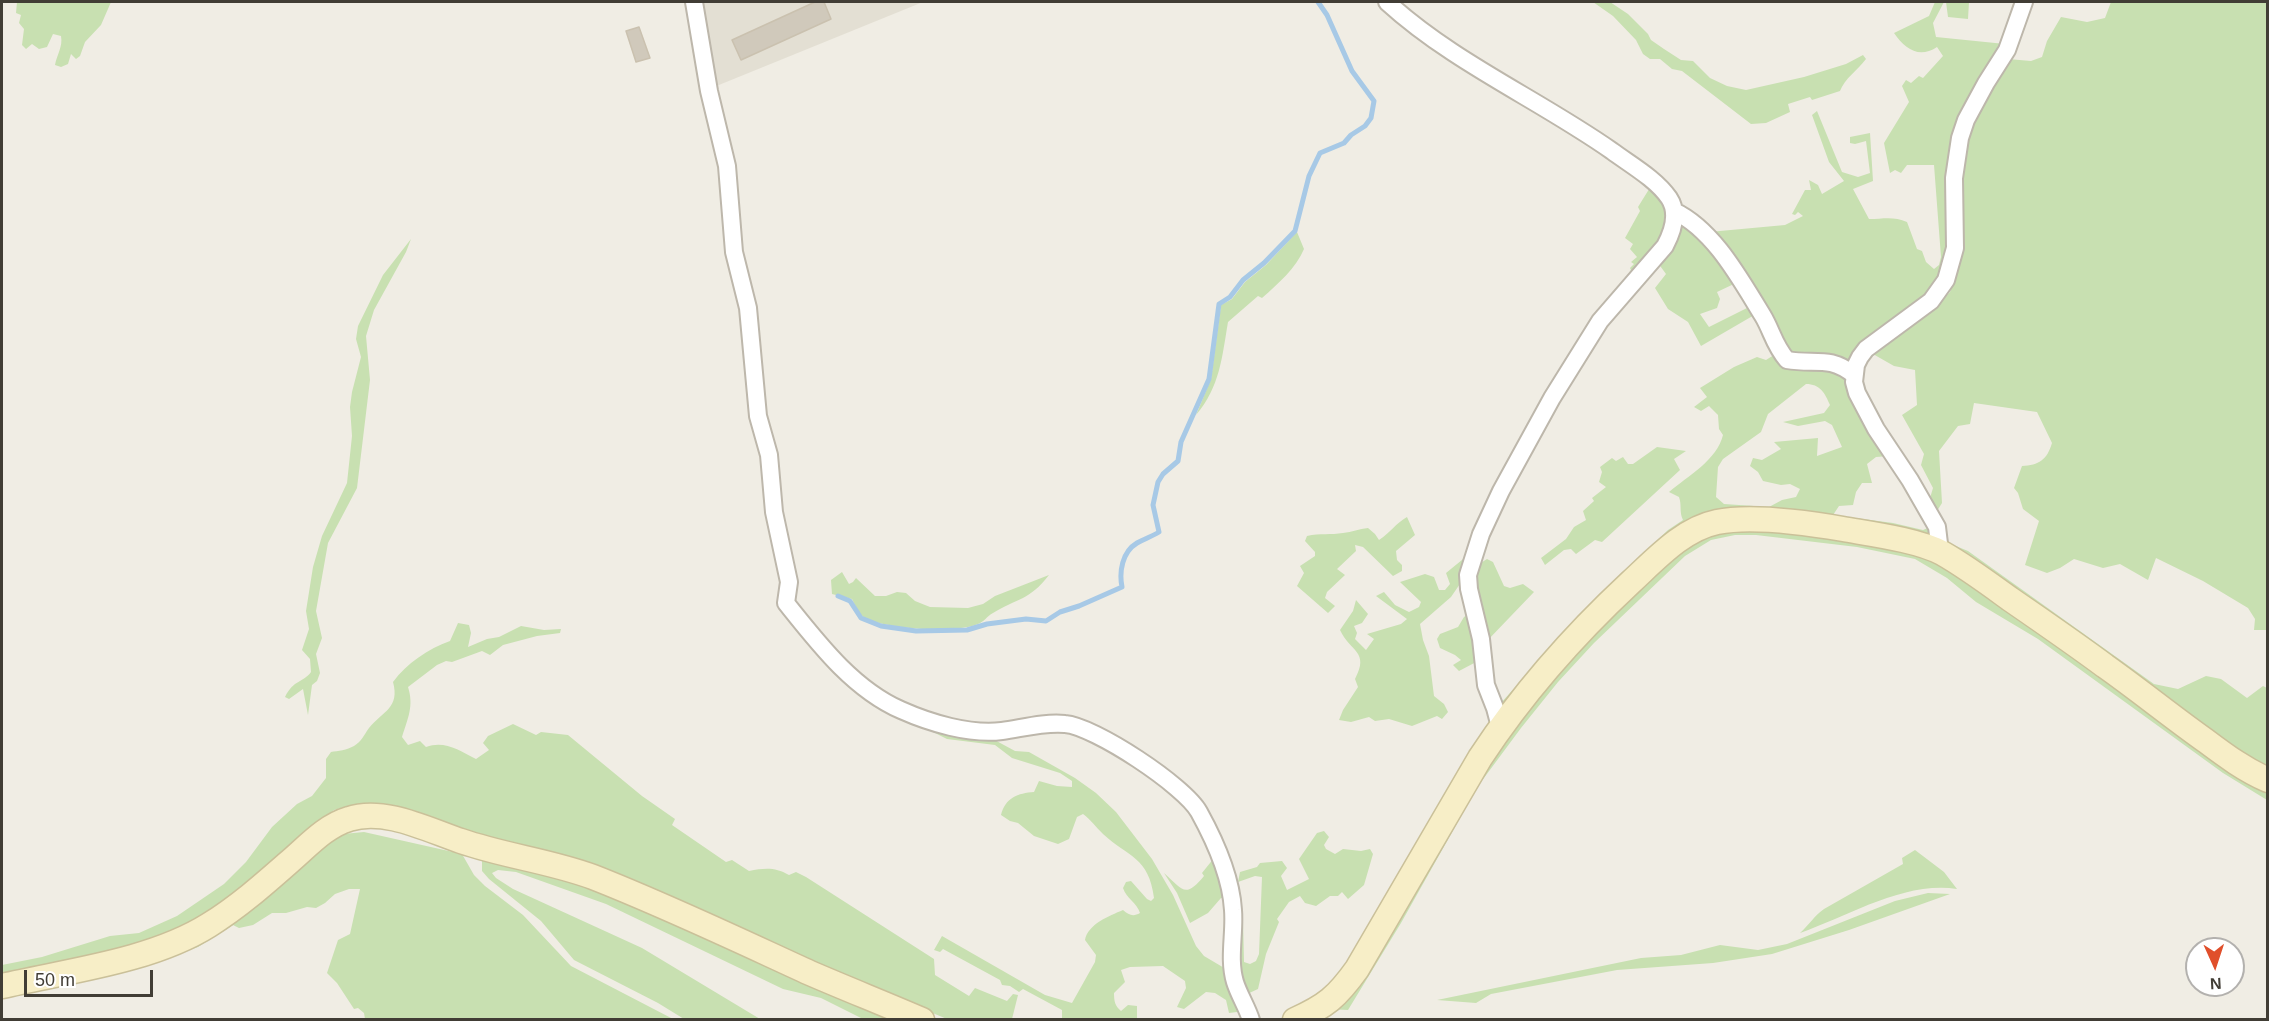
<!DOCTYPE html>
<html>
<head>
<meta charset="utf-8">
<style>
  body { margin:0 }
  #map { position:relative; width:2269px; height:1021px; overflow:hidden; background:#f0ede4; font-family:Arial,sans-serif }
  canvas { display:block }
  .frame { position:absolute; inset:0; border:3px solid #413d35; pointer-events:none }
  .north { position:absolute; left:2185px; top:937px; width:60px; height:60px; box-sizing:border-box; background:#fff; border:2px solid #b3b1ae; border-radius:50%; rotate:177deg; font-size:16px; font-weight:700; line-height:24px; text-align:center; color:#413d35 }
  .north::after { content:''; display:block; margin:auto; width:21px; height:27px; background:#e04f2b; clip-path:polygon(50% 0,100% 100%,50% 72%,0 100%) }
  .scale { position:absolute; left:24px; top:970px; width:129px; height:27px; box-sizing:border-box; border:3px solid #413d35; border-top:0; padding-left:8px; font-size:18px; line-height:21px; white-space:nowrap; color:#413d35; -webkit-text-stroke:4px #fff; paint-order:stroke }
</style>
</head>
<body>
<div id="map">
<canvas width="2269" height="1021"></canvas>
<div class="frame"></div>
<div class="north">N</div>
<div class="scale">50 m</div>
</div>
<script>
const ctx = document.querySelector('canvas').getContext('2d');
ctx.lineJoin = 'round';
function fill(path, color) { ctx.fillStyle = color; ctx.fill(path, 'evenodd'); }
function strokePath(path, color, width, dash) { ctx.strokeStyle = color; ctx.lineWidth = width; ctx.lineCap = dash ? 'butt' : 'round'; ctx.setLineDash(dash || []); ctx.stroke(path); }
fill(new Path2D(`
  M686,2H923L714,87L693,54Z`), '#e3dfd3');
fill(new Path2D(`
  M17,2H111L101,25L85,42L80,56L76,59L71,54L68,64L61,67L55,65C57,54 63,47 61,36L53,34L47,47L39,49L32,44L26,49L22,45L24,29L19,23L21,15L16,13Z
  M1593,2H1610L1628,14L1648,34L1651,40L1664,49L1681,60L1693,61L1710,78L1727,86L1746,90L1804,77L1846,64L1863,55L1866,59C1857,71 1845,78 1840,91L1812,100L1810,97L1788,104L1790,112L1766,123L1751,124L1682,71L1672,69L1660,59H1650L1643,54L1636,40L1613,16Z
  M1935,2H1944L1933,23L1936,37L2005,44L1972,100L1952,231L1936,289L1851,366L1790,356L1709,232L1785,225L1803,216L1798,212L1795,215L1792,214L1805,190H1811L1809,180L1818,185L1822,194L1844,181L1829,162L1812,115L1817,111L1842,172L1858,177L1870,173L1866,141L1855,144L1850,143V137L1870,133L1873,181L1853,189L1869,219C1883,219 1894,216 1907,222L1917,249L1922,251L1926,262L1934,269L1939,265L1941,257L1934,165H1907L1901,173L1895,170L1890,173L1884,143L1909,102L1902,86L1906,80L1911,83L1919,76L1923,78L1943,56L1937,47C1919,59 1905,49 1894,33L1929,16Z
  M1946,2H1969L1968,19L1948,17Z
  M2111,2H2267V630H2254L2255,619L2248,608L2203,581L2156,558L2148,580L2120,564L2103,568L2074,559L2060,568L2047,573L2025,565L2039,521L2023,509L2018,493L2014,488L2022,466C2039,465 2047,460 2052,443L2037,412L1974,403L1970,424L1958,426L1939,451L1942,503L1937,511L1930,498L1933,488L1921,465L1924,454L1902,415L1917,405L1915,370L1894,366L1873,354L1939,304L1950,292L1961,260L1963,227L1960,181L1964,141L2008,59L2031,61L2042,57L2047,41L2061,17L2087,22L2105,18Z
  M1651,186L1666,204L1668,231L1628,282L1624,280L1631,270L1630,268L1634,264L1631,262L1637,257L1630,249L1633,244L1625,238L1640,211L1638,207Z
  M1683,225L1714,252L1736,283L1717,292L1720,299L1717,308L1700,314L1709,327L1751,306L1756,314L1701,346L1688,322L1668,309L1655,288L1666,274L1658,263Z
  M1297,232L1304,249C1296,268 1278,284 1262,298L1258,296L1228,322C1222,357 1220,387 1196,415L1211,379L1221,305L1232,299L1245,282L1266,265Z
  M411,239L406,252L374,310L366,336L370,380L357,488L328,543L316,611L322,638L316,654L320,673L317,681L312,685L308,715L303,689L289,699L285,697C294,679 303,683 311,672L310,659L302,650L309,629L306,611L313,567L322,536L347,483L352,436L350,407L352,392L361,357L356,339L358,326L383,275Z
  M1777,353L1815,364L1849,378L1889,456L1876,457L1867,464L1872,483H1862L1856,492L1853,505L1839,506L1833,515L1893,523L1923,530L1930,527V531L1926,535L1722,511L1505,704H1500L1593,601L1668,530L1683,520C1679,512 1682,505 1679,497L1669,492C1688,476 1717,460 1723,435L1719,429L1718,415L1709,406L1701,411L1694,407L1707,397L1700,388L1734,367L1757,357L1766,360ZM1806,384C1820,384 1825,393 1830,405L1824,413L1783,422L1798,426L1825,421L1832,425L1842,447L1817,456L1818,438L1774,442L1781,449L1762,460L1753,458L1750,466L1758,472L1763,481L1781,485L1790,484L1800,489L1796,497L1782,500L1769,507L1724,504L1716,497L1718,467L1723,459L1761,432L1768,414Z
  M1657,447L1686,451L1674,459L1680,470L1602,542L1595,540L1576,554L1571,549L1564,550L1545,565L1541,558L1566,539L1574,527L1586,520L1583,511L1594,501L1592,498L1606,487L1599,482L1602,472L1600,467L1612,458L1616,461L1623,457L1628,464H1633Z
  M1407,517L1415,535L1396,551L1397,560L1402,565V571L1393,576L1363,547L1355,545L1356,551L1337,569L1345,575L1327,592L1325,598L1335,606L1328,613L1297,586L1304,573L1300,566L1315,556V552L1305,541L1307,536C1320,533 1331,535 1343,533C1352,532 1359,529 1368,528L1375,534L1379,540C1390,533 1396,523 1407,517Z
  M1729,527L1834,537L1930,558L1951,569L2267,790V800L2223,773L2038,639L1976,602L1947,578L1915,559L1857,547L1756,535H1735L1711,540L1685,556L1594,643L1558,682L1521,728L1478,786L1401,923L1348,1010L1326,1009L1540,692L1612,616L1689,544Z
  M1951,544L1968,551L2154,684L2178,689L2206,676L2221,679L2247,698L2263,686L2267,688V769L2252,761Z
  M1468,555L1464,578L1451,597L1420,624L1423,640L1429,656L1434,696L1444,704L1448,712L1442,719L1437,716L1412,726L1389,719L1375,721L1369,717L1351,722L1339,720L1343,710L1358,687L1355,679C1370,651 1350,652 1340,630L1353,611L1356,600L1368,614L1362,623L1354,626L1357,633L1355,639L1366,650L1374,639L1367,634L1401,624L1407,619L1376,596L1384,592L1395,605L1409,612L1419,607L1421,602L1400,582L1425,574L1434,577L1439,590H1445L1450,584L1446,573Z
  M1487,559L1493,562L1504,586L1510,588L1523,584L1534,592L1486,642L1477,597L1476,566Z
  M842,572L849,584L853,582L856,578L875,596H886L897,592L906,593L915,601L930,607L968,608L983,604L995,596L1049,575C1029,601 1017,598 993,613C987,616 984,622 978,624C956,634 886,629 865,618C859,615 855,605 852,599L832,594L831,580Z
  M1470,613L1478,661L1459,671L1453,665L1461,660L1455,655L1440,648L1437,639L1440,634L1458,627L1464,617Z
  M458,623L469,625L471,633L468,647L487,639L499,637L521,626L544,630L561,629L560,633L537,636L503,645L490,655L482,651L452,662L446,661L437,665L408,687C414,706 408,718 402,737L408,745L420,741L426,747C444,740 459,750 476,759L489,750L483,743L488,736L513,724L536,735L541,732L568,735L642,796L675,819L672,825L726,862L732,860L749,871C765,868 775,867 789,875L796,872L806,877L934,959L935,975L969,996L975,988L1007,1001L1013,994L1018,995L1012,1019H947L853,980L375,805L348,806L334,810L311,828L273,866L193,924L124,948L2,978V965L42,957L110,936L139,933L177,916L224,884L246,862L272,827L297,804L312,796L326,778V759L331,752C338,751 347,750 354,746C361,742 364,735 369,728C383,711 400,708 393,682C407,663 428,649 450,641Z
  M925,728L991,738L1015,751L1029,752L1075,778L1096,793L1116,812L1152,859L1173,895L1196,946L1204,956L1231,972L1245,1011L1229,1013L1226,1000L1215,993L1206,992L1184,1009L1177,1007L1186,988L1185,981L1163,966L1130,967L1121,970L1125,982L1114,993C1114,1001 1115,1006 1121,1011L1128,1005L1137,1006V1019H1062V1010L1023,989L1019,992L1010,986L1002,985L1000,980L943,949L940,952L934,950L942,936L1045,995L1072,1003L1095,962L1096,955L1085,940C1088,924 1109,916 1123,910C1129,915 1133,917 1140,913C1137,903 1126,898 1123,888L1126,882L1131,881L1147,899L1151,901L1154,898C1149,857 1128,857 1103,834C1096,827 1090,819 1083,814L1077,817L1069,839L1058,844L1034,836L1018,823L1010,821L1001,815C1005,798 1018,793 1034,792L1039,781L1057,786L1072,787V781L1060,773L1012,758L995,745L947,739Z
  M1324,831L1329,837L1324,845L1326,849L1335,854L1343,849L1361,851L1370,849L1373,854L1364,885L1348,899L1342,892L1338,896H1330L1316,906L1305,903L1300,896L1289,902L1277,919L1279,922L1266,954L1258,989L1245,995L1240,984L1239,915L1243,917V921L1244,962L1250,964L1256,961L1259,954L1262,877L1255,876L1238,882L1240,872L1257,867L1260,863L1282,861L1287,868L1281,876L1287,890L1309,879L1299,859L1317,833Z
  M364,832L462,854L474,875L485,886L523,915L571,966L673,1019H365L364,1013L358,1008L354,1009L337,983L327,973L338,940L350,934L360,889H349L335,894L325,903L316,908L307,907L286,913H272L253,925L239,928L233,925L198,947L143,966L2,999V994L134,963L343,834Z
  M1915,850L1944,872L1957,889C1904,881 1849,916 1800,933C1809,925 1814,916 1824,909L1903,864L1902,858Z
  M482,857L596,890L900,1019H863L821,998L783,989L606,904L516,872L498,870L492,873L496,878L513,889L642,948L760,1019H684L658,1003L574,960L541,921L489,879L482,871Z
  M1214,858L1228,898H1221L1208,913L1190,923L1177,893L1164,873C1183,890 1185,899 1204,876L1202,873Z
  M1928,893L1950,894L1849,930L1772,954L1713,963L1617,970L1491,994L1476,1003L1437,1000L1641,958L1681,955L1720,945L1758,950L1787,944L1895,901Z`), '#c8e0b1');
strokePath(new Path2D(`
  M838,596L850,601L861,618L881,626L916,631L967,630L987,624L1026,619L1046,621L1060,612L1079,606L1122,587C1119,572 1122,552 1137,543C1144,539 1151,537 1159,532L1153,505L1158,482L1163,474L1178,461L1181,442L1209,379L1219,304L1230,297L1243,280L1264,263L1295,231L1309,176L1320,153L1344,143L1351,135L1365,126L1371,118L1374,101L1352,71L1327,15L1318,2`), '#a7c9e6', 5);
const building = new Path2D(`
  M815,2H824L831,19L741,60L732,40Z
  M639,27L650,58L636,62L626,31Z`);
fill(building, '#d0c9bb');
strokePath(building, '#cac1af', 1.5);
const minor = new Path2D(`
  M694,2L709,91L727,166L734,252L748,308L758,416L769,455L774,512L789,582L786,603C818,643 853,689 901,710C930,723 970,735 1002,731C1023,728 1044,722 1065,724C1094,726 1185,786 1199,812C1215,841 1231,876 1233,910C1235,933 1228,959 1235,982C1239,995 1247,1007 1251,1020
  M1387,2C1454,63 1538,99 1612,151C1631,165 1656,179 1669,198C1679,213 1673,231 1665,246L1600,321L1552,398L1501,491L1481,534L1468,575L1469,589L1481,639L1486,685L1495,708L1500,727
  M1674,211C1714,230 1740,279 1763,316C1772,331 1774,345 1787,360C1815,365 1829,355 1854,375
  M1940,552L1937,527L1910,480L1876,429L1857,393L1854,382L1856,365L1860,357L1866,349L1931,301L1946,280L1955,248L1954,178L1960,138L1966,120L1986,83L2007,50L2024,2`);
const secondary = new Path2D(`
  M2,986C67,971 152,961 209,925C238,907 263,885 288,863C307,847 325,826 349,819C384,807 428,830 461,841C504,856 550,861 593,877C667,906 738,940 810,973C847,989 885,1004 922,1020
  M1295,1020C1326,1006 1337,997 1357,969L1480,758C1522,694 1574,635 1631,582C1656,559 1683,529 1717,522C1752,515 1808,523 1843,529C1871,534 1918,540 1942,553C1965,566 1988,583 2010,599C2042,621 2074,643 2105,666C2139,690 2172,717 2206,741C2226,756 2245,770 2268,780`);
strokePath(minor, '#bdb7ab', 20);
strokePath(secondary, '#cac099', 27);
strokePath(minor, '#fff', 16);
strokePath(secondary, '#f7eec7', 24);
</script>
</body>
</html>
